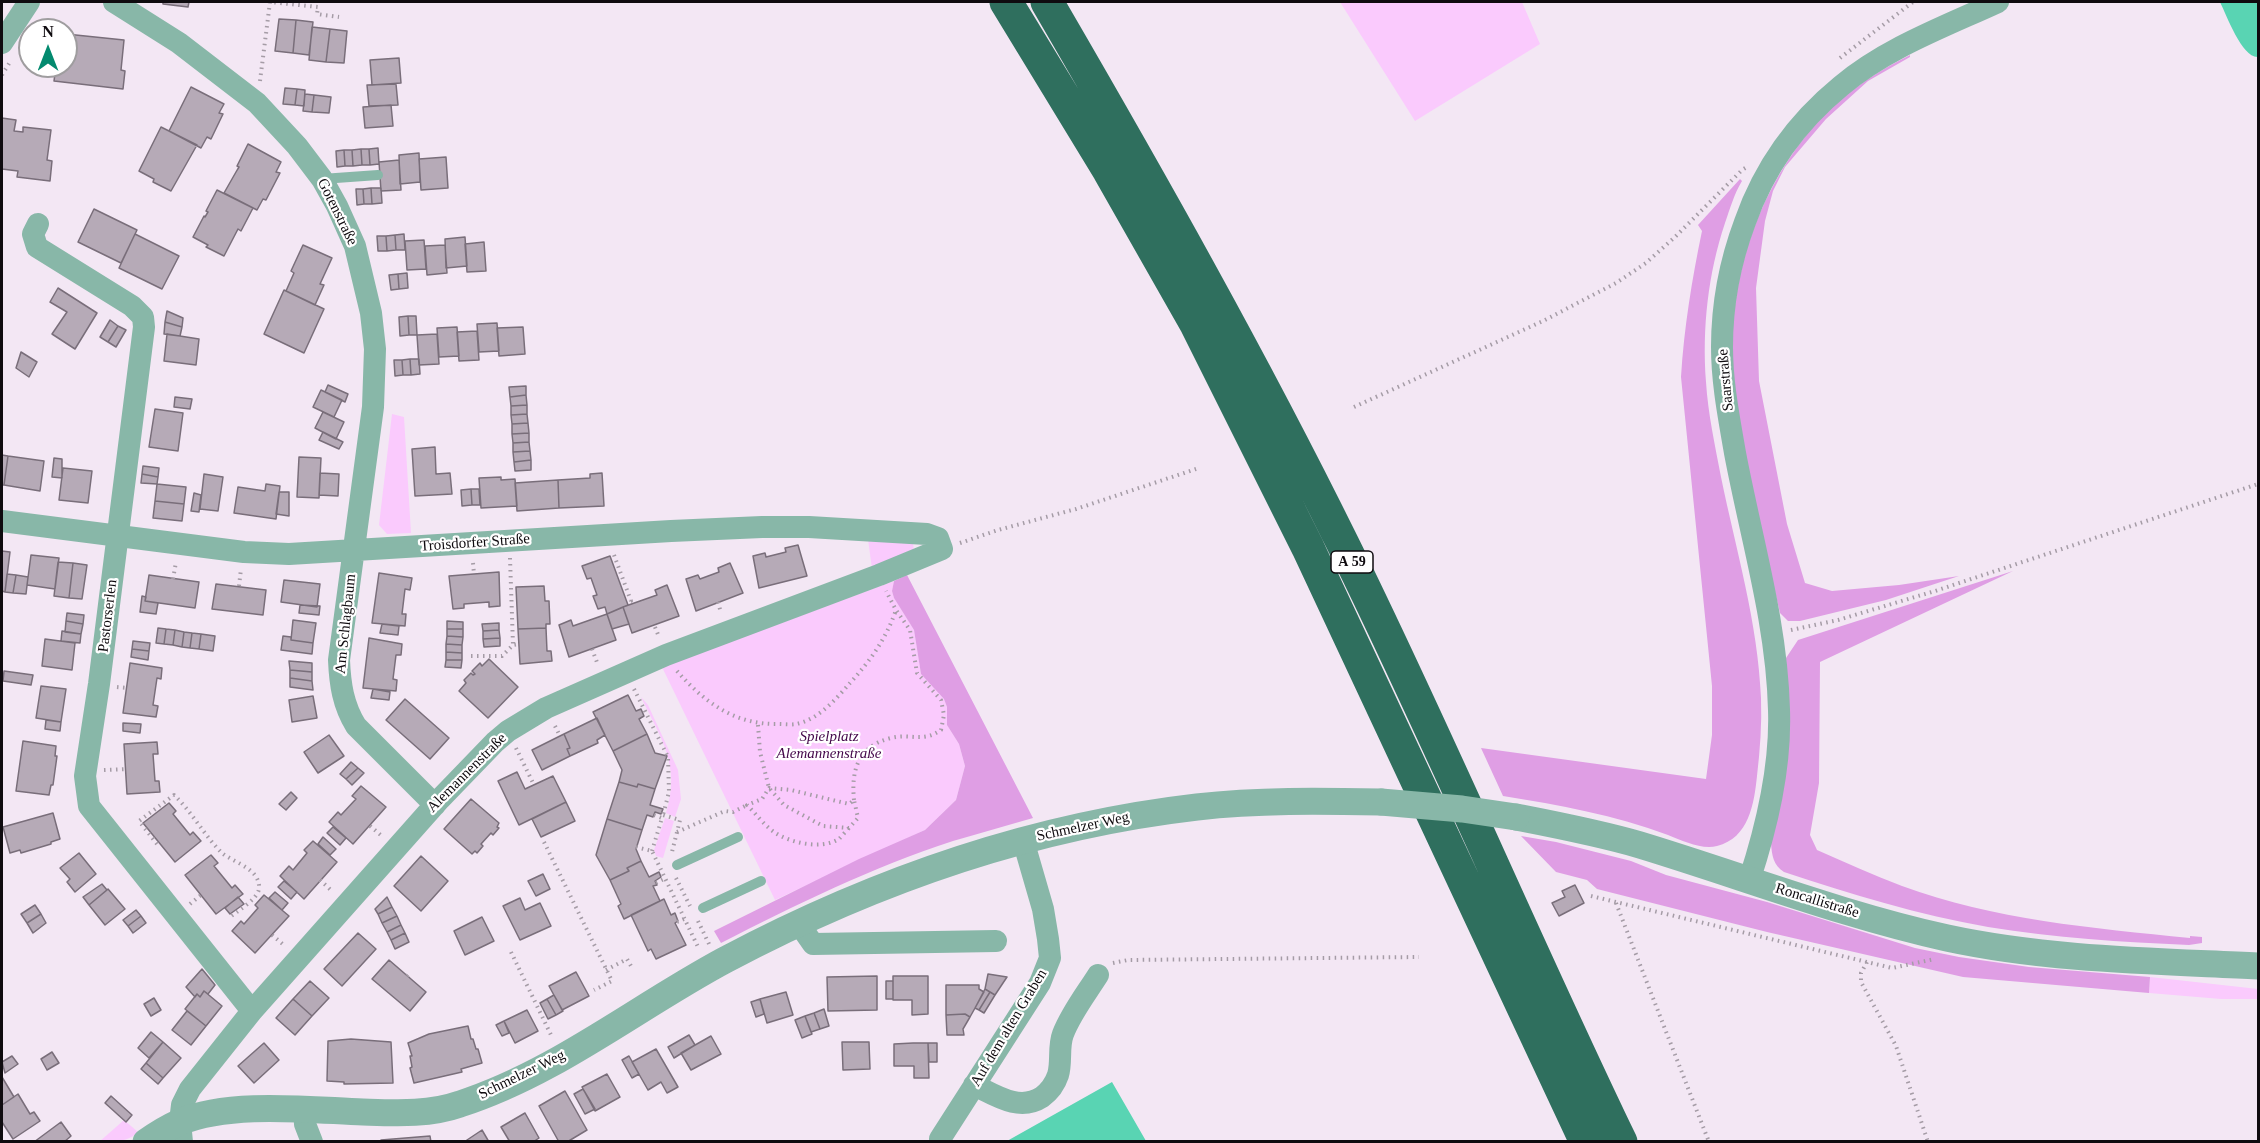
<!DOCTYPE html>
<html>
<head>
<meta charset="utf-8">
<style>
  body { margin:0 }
  #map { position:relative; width:2260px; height:1143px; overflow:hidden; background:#f3e7f4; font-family:"Times New Roman",serif }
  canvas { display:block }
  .frame { position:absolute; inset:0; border:3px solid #0f0b0f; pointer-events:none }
  .north { position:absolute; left:18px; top:18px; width:60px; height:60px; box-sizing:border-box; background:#fff; border:2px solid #9f9d9f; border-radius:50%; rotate:0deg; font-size:16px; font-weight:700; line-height:24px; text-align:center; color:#0f0b0f }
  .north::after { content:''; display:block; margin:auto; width:21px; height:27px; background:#038a6f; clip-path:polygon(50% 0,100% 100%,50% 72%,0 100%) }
</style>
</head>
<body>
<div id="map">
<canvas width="2260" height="1143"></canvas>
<div class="frame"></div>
<div class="north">N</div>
</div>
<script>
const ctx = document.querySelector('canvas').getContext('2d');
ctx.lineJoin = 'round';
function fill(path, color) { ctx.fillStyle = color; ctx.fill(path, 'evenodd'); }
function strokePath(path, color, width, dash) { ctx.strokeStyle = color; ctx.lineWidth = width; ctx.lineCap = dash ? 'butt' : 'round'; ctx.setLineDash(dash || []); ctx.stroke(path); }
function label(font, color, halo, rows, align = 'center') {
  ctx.font = font + ' "Times New Roman",serif'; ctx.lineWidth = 4.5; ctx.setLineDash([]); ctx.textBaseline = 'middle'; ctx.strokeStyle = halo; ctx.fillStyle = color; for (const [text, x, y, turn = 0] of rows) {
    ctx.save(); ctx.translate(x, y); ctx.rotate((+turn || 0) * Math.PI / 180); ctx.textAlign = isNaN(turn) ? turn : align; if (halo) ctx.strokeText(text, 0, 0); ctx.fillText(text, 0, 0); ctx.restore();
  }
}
fill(new Path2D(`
  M1340,2H1522L1540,44L1415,121Z
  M392,414L404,417L411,533L387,534L379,525Z
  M868,539L913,542L914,553L872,569Z
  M894,581L892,591L894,598L914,630L921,674L944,699L947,707V725L959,744L965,766L956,800L925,830L775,900L662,667Z
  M641,697L648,705L678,770L681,799L675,817L666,813C681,765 661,739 641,697Z
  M665,818L674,821L663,858L656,856L654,850Z
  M2150,977L2258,989V999H2221L2149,993Z
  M124,1120L138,1132C127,1143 114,1141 99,1142Z`), '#facafd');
fill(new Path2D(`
  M1910,55V57L1868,81L1826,119L1785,167L1773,191L1765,221L1756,288L1759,381L1787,524L1805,583L1832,591L1899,585L1959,576L1886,600L1800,621H1788L1780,613C1763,540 1744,466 1735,391C1724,304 1747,216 1798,146C1807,134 1816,121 1827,111C1852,88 1880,70 1910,55Z
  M1740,179L1742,181C1734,194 1730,209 1725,223C1708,274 1702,328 1706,382C1708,414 1715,445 1721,477C1736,550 1758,623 1761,698C1762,724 1760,750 1757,776C1754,804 1749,838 1717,846C1702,850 1683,841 1668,835C1615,815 1559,805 1503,796L1481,748L1706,779L1712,735V686L1681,377C1684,328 1692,279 1702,231L1698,225Z
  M2013,571L1820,662L1819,783L1810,835L1817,850C1845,862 1873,875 1902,886C1994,920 2092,928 2190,938V936L2202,937V943L2189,945C2122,942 2055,938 1988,927C1919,915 1851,894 1784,872C1773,865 1772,855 1771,844L1786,658L1798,640Z
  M907,575L1033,818C1006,826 980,833 953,841C873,867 795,905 721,943L714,931L859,859L925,830L956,800L965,766L959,744L947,725V707L944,699L921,674L914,630L894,598L892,591L894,581Z
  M1521,836L1556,842L1631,861L1666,875L1767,902L1915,948L1959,957L2029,967L2150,977L2149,993L1963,977L1767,932L1597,889L1587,880L1556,872Z`), '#df9ee4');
fill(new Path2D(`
  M2220,2H2258V57C2242,58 2227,16 2220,2Z
  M1112,1082L1146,1141H1007Z`), '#59d4b3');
const building = new Path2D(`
  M163,2H189L188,7L163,4Z
  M279,19L296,20L293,53L275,51Z
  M296,20L313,22L309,55L293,53Z
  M312,27L330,29L326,62L309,60Z
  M330,29L347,31L344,63L326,62Z
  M66,34L124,40L121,70L125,71L123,89L54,81L56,66H66Z
  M399,58L401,83L372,85L370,60Z
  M396,84L398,105L369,106L367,85Z
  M191,87L224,104L219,113L223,114L211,139L207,137L201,148L169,131Z
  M285,88L297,89L295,105L283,104Z
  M297,89L305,90L304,106L295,105Z
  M305,94L314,95L312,112L303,111Z
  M314,95L331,97L329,113L312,112Z
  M391,105L393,126L365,128L363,107Z
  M2,118L16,120L14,131L23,132V127L51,130L47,160L52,161L50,181L17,177L18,171L2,169Z
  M161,127L197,145L171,191L153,182L154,179L139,171Z
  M248,144L281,162L276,172L280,173L266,200L263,199L257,210L224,193L236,172L239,167L237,166Z
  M378,148L379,164L370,165L369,149Z
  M361,149L362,165L353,166L352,150Z
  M361,149H369L370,165H362Z
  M344,150L345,166L337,167L336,151Z
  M344,150H352L353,166H345Z
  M419,153L420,182L400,184L399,155Z
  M446,157L448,188L421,190L419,159Z
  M399,160L401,190L381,191L379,162Z
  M371,188L372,204H364L363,189Z
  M371,188H381L382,203L372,204Z
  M356,189H363L364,204L357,205Z
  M217,190L253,208L241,231L238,229L224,256L206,247L208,245L193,237L204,216L205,217L208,212L206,211Z
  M94,209L137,230L121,263L78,242Z
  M135,234L179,256L162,289L119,268Z
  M404,234L405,250H396L395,235Z
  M395,235L396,250L387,251L386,236Z
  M377,236H386L387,251H378Z
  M465,237L467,266L446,268L445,239Z
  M424,240L426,269L407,270L405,241Z
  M484,242L486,271L467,272L465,244Z
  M303,245L332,258L320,284L324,285L315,305L286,291L294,273L291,271Z
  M445,245L447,273L427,275L425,246Z
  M407,273L408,288L399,289L398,274Z
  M398,274L399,289L391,290L389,275Z
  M58,288L97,313L75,349L52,334L67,312L50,302Z
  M284,290L324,309L304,353L264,334Z
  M167,311L183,318L182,327L165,322Z
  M408,316L409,335L400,336L399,317Z
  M408,316H416L417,335H409Z
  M110,320L118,326L108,342L100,337Z
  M165,322L182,327L180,336L164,334Z
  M497,323L499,351L479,352L477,324Z
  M118,326L126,330L116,347L108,342Z
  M457,327L459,356L439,357L437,328Z
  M523,327L525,354L499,356L497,328Z
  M477,331L479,360L459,361L457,332Z
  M167,334L199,339L196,365L164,361Z
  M437,334L439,364L419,365L417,335Z
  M21,352L37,362L29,377L16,368Z
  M410,359H419L420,374L411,375Z
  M410,359L411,375H403L402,360Z
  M394,360H402L403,375L395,376Z
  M328,385L348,394L345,402L325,392Z
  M526,386V395L510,397L509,387Z
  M321,390L342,400L334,417L313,407Z
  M526,395L527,405L511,406L510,397Z
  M175,397L192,399L190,409L174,407Z
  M527,405V414L511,415V406Z
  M155,409L183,413L178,451L149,447Z
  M323,412L344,422L336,439L315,428Z
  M527,414L528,423L512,424L511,415Z
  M528,423L529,433L512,434V424Z
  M323,432L343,442L339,449L319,440Z
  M529,433V442L513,443L512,434Z
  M529,442L530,451L513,452V443Z
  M435,447L436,474L450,473L452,494L415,496L412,449Z
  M530,451L531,460L514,462L513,452Z
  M2,455L8,456L4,485H2Z
  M8,456L44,461L40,491L4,485Z
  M299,457L321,458L319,498L297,497Z
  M54,458L62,459V478L52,477Z
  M531,460V470L515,471L514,462Z
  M143,466L159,468L158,477L142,474Z
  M63,468L92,471L88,503L59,500Z
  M320,473L339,474L338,496L319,495Z
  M602,473L604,506L559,508L558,480L590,478V474Z
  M142,474L158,477L157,484L141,483Z
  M204,474L223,477L218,511L200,509Z
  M501,477V480L515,479L517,506L481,508L479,478Z
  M558,480L559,508L517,511L515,483Z
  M157,484L186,487L184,504L155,501Z
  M266,484L280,486L276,519L234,513L238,487L265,491Z
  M471,489L472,505L462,506L461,490Z
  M471,489H479L480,505H472Z
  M279,492H289V516L276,514Z
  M194,493L201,495L199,512L191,511Z
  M155,501L184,504L182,521L153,518Z
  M798,545L807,576L759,588L753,556L765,553L766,557L786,552L785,548Z
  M2,551L10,552L5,592L2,591Z
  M31,555L59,558L55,589L27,585Z
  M610,556L628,605L607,614L605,607L598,609L593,596L597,595L591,578L587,579L582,566Z
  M58,562L73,563L69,598L54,596Z
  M73,563L87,565L82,599L69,598Z
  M730,563L743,593L696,611L686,579L698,575L700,579L719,572L718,568Z
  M499,572L500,606L489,607V602L464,604V608L453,609L449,576Z
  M379,573L412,578L410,590L405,589L402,614H406L405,626L372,623Z
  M7,574L16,575L13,593L5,592Z
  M16,575L28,577L26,594L13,593Z
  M149,575L199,582L195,608L145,601Z
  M284,580L320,584L317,607L281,602Z
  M216,584L266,590L263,615L212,609Z
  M667,585L679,616L632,633L623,607L657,595L655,590Z
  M544,586L545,601H549L550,624H546V628L518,629L516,587Z
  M142,596L146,597L145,601L158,603L156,614L140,612Z
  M300,605L320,606L319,615L299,613Z
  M623,607L629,624L612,629L607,614Z
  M67,613L84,615L83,624L66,621Z
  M607,614L616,640L569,657L559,625L571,620L573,626Z
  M293,620L316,623L313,643L291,640Z
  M66,621L83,624L81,634L65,632Z
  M447,621L463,622V629H447Z
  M499,623V630L483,631L482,624Z
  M382,624L399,626L398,635L380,633Z
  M158,628L166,629L164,644L156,643Z
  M546,628L547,651H551L552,661L520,664L518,629Z
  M166,629L175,630L173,645L164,644Z
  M447,629H463V637L447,636Z
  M175,630L184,632L182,647L173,645Z
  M499,630L500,638L483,639V631Z
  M62,631L81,634L80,643L61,641Z
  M184,632L192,633L190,648L182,647Z
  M192,633L201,634L199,649L190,648Z
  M201,634L215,636L213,651L199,649Z
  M283,636L291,637V640L313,643L312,654L281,650Z
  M447,636L463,637L462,645L446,644Z
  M369,638L402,644L401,655H396L393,679L397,680L396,691L363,688Z
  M500,638V646L484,647L483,639Z
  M45,639L75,643L72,670L42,666Z
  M133,641L150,643L149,651L132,649Z
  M446,644L462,645V653L446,652Z
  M132,649L149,651L148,660L131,657Z
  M446,652L462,653V660H446Z
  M489,659L518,687L488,718L459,691L466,683L464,680L471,673L473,675L475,674L472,671L480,663L482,666Z
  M446,660H462L461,668L445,667Z
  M289,661L312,663V672L290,670Z
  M130,663L162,668L161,679L157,678L153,705L158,706L156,717L123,713Z
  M290,670L312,672V681L290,678Z
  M4,671L33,675L31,685L3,681Z
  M290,678L312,681L313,690L290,687Z
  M41,686L66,689L61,722L36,718Z
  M373,689L390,692L389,700L371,698Z
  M628,695L636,711L641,709L644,716L639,719L647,734L613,751L593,712Z
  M313,696L317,718L292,722L289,700Z
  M405,699L449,738L430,759L386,720Z
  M597,718L605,735L597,740L598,743L570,756L567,749L570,748L564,734Z
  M46,720L61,722L60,731L45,729Z
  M123,723L141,724L140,733L123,731Z
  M564,734L570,748L567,749L570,756L542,770L532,750Z
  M647,734L655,753L667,756L655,789L638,784L637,787L619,782L622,770L613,751Z
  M329,735L344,756L318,773L304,752Z
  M23,741L56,746L55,756H57L53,785H51L49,795L16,791Z
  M157,742L158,754H153L155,781H159L160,792L127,794L124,744Z
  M351,762L358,768L346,779L340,774Z
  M358,768L364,773L352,785L346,779Z
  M517,772L525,789L553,776L566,802L519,825L498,781Z
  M619,782L637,787L638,784L655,789L650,805L663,809L661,814L655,812L653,817L647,815L642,830L607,819Z
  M361,786L386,807L353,844L329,822L338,812L341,815L356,799L352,796Z
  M291,792L297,798L286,810L279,804Z
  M471,799L499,823L497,827L499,828L493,835L491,833L481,844L483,846L477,853L475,851L472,854L444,829Z
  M566,802L575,821L541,837L532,819Z
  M169,803L176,811L173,814L190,835L193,832L201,841L175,862L143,823Z
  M53,813L60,839L51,842V844L21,853L20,850L10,853L3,827Z
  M607,819L642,830L636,849L641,861L627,868L629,871L610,880L596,855Z
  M333,827L346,838L340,845L327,833Z
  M323,837L336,849L330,855L318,844Z
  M313,841L337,862L304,899L280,876L289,866L293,870L307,853L304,850Z
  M79,853L96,874L75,892L67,882L70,879L60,868Z
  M211,855L218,863L214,866L232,888L235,885L243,894L216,914L185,875Z
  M421,856L448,881L421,911L394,886Z
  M641,861L649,877L659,872L661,877L655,881L657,885L653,886L660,901L624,919L618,906L621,904L610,880L629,871L627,868Z
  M543,874L550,889L536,896L528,881Z
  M284,881L297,892L291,899L278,887Z
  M102,884L107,890L89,905L83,897Z
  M1575,885L1584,903L1559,916L1552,903L1565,897L1562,891Z
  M108,889L125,909L105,925L89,905Z
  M275,892L288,903L282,910L269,898Z
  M264,895L289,916L255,953L232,931L241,921L244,924L258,908L255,905Z
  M238,897L244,904L230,914L225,908Z
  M387,897L392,907L378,914L375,909Z
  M520,898L525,910L540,903L551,926L520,940L503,906Z
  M664,899L671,915L675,913L678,921L675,923L686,945L656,959L651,949L648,951L631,915Z
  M35,905L41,914L27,923L21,914Z
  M392,907L397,916L382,923L378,914Z
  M136,910L141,916L128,926L123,920Z
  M41,914L46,923L33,933L27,923Z
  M141,916L146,923L133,933L128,926Z
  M397,916L401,925L387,932L382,923Z
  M482,917L494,941L465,955L454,931Z
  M401,925L405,933L391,940L387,932Z
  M358,933L376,949L342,986L324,969Z
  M405,933L409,942L395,949L391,940Z
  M389,960L426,992L410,1011L372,979Z
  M202,969L215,985L208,994L204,991L200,997L197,994L195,997L186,987Z
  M576,972L589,996L562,1010L549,986Z
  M988,974L1007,977L995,995L985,989Z
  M877,976V1010L828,1011L827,977Z
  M893,976H928V1014L912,1015V1000H893Z
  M310,981L329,998L312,1016L293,999Z
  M886,981H893V999H886Z
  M946,985H979V989L984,992L970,1017L965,1014L946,1015Z
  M985,989L990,992L979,1010L975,1008Z
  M204,991L222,1006L206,1026L185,1009L197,994L200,997Z
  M786,992L793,1015L767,1023L760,999Z
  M990,992L995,995L984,1013L979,1010Z
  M554,995L563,1011L556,1015L547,999Z
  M154,998L161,1010L151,1016L144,1004Z
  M293,999L312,1016L295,1035L276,1018Z
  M547,999L556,1015L548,1019L540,1003Z
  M760,999L764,1014L756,1017L751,1002Z
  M824,1009L829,1026L820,1029L814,1013Z
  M527,1010L538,1031L515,1043L504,1021Z
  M187,1011L206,1026L191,1045L172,1030Z
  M814,1013L820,1029L811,1032L805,1016Z
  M965,1014L970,1017L963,1029L964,1035H947L946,1015Z
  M805,1016L812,1034L802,1038L795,1020Z
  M504,1021L509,1033L502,1036L496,1025Z
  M468,1026L471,1039H473L476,1049H478L482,1063L461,1069L462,1072L414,1083L410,1068L412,1067L410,1056H412L408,1043L429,1034Z
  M151,1032L163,1042L149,1058L138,1048Z
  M689,1035L695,1045L674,1058L668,1047Z
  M711,1036L721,1054L691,1070L681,1053Z
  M351,1039L391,1042L393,1083L344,1084V1082L327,1081L328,1041Z
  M163,1042L181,1058L163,1078L146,1063Z
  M842,1042H869L870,1069L843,1070Z
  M264,1043L279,1060L254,1083L238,1066Z
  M913,1043H928L929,1078H914V1066H894V1044Z
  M928,1043H937V1062H929Z
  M656,1049L678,1087L667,1093L661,1082L648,1090L632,1062Z
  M52,1052L59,1063L47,1070L41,1059Z
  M12,1056L18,1064L5,1073L2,1062Z
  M629,1056L639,1074L632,1078L622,1060Z
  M146,1063L163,1078L158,1084L141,1069Z
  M607,1074L620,1097L595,1111L582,1087Z
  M2,1077L14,1097L2,1105Z
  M583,1089L595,1109L585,1114L574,1094Z
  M565,1091L587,1130L567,1142H559L539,1106Z
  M18,1094L30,1114L34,1112L40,1121L13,1139L2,1122V1105Z
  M111,1096L132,1115L126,1122L105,1103Z
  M525,1113L539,1138L533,1142H510L501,1127Z
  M61,1122L71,1136L64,1142H34Z
  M482,1130L489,1142H464Z
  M430,1136L431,1142H381V1140Z`);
fill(building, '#b6aab7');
strokePath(building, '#796e7a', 1.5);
strokePath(new Path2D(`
  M1840,58L1913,2
  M2,75L10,62
  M260,81L270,2L318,7L317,14L339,17
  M1354,407L1543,321L1616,283L1646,263L1674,238L1742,170L1747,167
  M960,543L998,530L1076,509L1199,468
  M614,555L631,601L627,603
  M510,558L513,645
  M473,563L474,574
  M173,579L176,562
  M239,586L241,569
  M718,602L721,613
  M655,627L659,637
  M1791,630L1838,620L1935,591L2258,484
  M592,649L598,665
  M471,656H502L513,645L519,644
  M677,671C704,702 735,725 778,724C784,724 791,725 796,724C818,720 836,699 850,683C870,661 886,639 896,610
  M117,687L128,688
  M634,689L668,757L669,792L663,815
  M758,725L760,752L769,788L784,805L823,826L849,828L858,818L854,800L849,804L791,790L769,788L762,799L747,805C756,814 764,825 774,832C790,843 821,850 839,839C842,836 846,831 849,828
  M555,726L560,736
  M516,748L533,783
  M104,770L127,769
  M854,800C851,770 858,746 891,738C910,733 923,743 941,730L944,715L941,700L917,673L910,630L896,610L886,591
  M654,815L662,818L663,815L680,820L672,852
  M370,826L383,837
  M677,832L725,811L733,812L747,805
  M544,842L612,981L594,990
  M157,844L139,821L174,795C192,812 204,835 221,852C231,862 261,868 259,889C257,900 237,911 229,918
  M636,847L652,851L699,949
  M652,851L662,818
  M676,878L690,906
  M320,880L333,892
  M656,883L666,878
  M1591,896L1892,968L1935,959
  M1616,903L1709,1142
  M190,904L201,895
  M698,921L709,944
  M677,922L686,918
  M272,935L285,946
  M511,952L552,1037
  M1867,962L1861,973V982L1896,1046L1928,1142
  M1113,963L1128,960L1419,957
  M606,970L627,959L631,966
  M407,976L410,973`), '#a59ca6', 4, [1.5, 4.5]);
strokePath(new Path2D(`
  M322,179L378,175
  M677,865L738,837
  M703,908L761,881`), '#88b7a8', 10);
strokePath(new Path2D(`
  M114,2L179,43L257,103L297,146L322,179L337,206L355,246L371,313L375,349L373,407L339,660C340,684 343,705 356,726L435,805
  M2,43L29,2
  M38,224L33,234L37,247L132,306L143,317L144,327L99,684L85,776L89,806L252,1011
  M2,521L244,552L289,554L671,531L762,527H809L927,534L938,538L942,549L879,575L666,655L546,708L508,731L495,742L440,799L252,1011L190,1089L182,1105L180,1122L182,1142
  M1749,881C1767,826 1781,768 1779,710C1777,623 1751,538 1735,453C1729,418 1722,383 1722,347C1722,304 1730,262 1745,222C1764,168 1797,122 1841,86C1886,48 1946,26 1998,2
  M799,924L813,944L996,941
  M974,1085C995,1095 1019,1112 1042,1097C1050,1091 1055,1084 1058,1075C1062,1062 1058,1047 1063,1034C1071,1013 1086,994 1098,975
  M304,1109L305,1124L312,1142
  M940,1139L1040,983L1050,958L1048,939L1043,909L1023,840`), '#88b7a8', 22);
strokePath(new Path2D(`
  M1516,817C1557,825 1599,833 1640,845C1742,876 1843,915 1947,938C2049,960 2155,961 2258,966
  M146,1142C157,1134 169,1127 180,1122C230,1101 309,1110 363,1112C395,1113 429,1115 460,1104C556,1073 637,1007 725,960C872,882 1032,826 1197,807C1259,800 1319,801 1381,802`), '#88b7a8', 27);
strokePath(new Path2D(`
  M1006,2L1109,171L1196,324L1308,548L1586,1142
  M1047,2C1150,179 1251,358 1342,542C1440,740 1525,943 1621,1142`), '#2f6f5e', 33);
strokePath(new Path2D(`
  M1381,802L1462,809L1516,817`), '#88b7a8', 27);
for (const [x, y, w] of [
  [1352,562,42]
]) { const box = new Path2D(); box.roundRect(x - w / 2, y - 11, w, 22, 4.5); ctx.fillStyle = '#fff'; ctx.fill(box); strokePath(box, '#0f0b0f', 1.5); }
label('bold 14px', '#0f0b0f', null, [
  ["A 59",1352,562]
]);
label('15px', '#0f0b0f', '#fff', [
  ["Gotenstraße",337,212,64],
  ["Saarstraße",1726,380,-95],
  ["Troisdorfer Straße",475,543,-4],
  ["Pastorserlen",108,616,-83],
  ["Am Schlagbaum",346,624,-84],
  ["Alemannenstraße",467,773,-45],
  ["Schmelzer Weg",1083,827,-12],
  ["Roncallistraße",1817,901,17],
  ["Auf dem alten Graben",1009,1028,-59],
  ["Schmelzer Weg",522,1075,-26]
]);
label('italic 15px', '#430749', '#fff', [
  ["Spielplatz",829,737],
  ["Alemannenstraße",829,754]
]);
</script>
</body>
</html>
